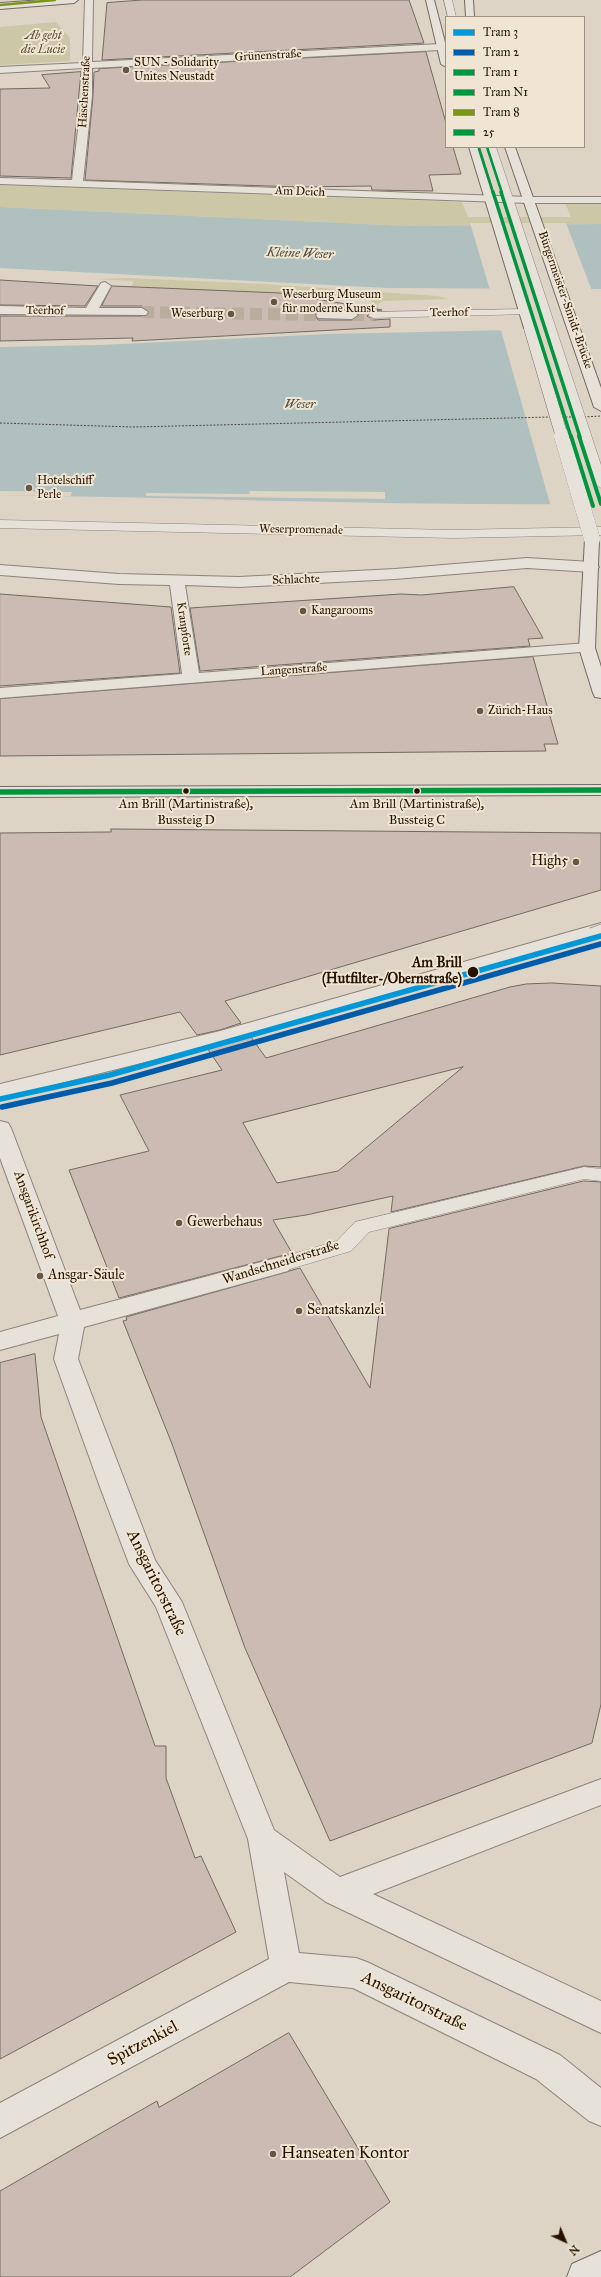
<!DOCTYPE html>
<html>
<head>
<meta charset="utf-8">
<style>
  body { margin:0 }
  #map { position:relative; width:601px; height:2277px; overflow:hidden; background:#ded4c6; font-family:"IM FELL Great Primer",serif }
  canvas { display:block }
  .legend { position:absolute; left:445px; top:16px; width:140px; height:132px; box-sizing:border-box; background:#f0e5d3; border:1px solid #9f917f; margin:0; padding:5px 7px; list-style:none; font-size:12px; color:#251300 }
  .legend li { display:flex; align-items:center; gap:8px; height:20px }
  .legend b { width:20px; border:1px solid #9f917f }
  .north { position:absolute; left:545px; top:2221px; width:40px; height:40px; -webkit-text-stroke:3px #f0e5d3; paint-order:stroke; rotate:136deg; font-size:11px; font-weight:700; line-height:16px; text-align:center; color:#251300 }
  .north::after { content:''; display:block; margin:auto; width:14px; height:18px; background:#251300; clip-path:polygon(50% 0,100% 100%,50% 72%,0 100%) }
</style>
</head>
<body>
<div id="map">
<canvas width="601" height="2277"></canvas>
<ul class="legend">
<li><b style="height:5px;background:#0298d8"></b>Tram 3</li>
<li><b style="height:5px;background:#005ca9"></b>Tram 2</li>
<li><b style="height:5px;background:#009640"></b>Tram 1</li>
<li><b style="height:5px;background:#009640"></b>Tram N1</li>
<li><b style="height:5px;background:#799617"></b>Tram 8</li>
<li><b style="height:5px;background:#009640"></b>25</li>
</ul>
<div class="north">N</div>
</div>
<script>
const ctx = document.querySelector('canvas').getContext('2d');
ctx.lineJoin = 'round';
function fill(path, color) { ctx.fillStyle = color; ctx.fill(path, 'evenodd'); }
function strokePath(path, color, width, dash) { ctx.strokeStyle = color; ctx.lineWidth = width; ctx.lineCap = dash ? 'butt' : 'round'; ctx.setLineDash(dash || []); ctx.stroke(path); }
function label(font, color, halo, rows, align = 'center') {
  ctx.font = font + ' "IM FELL Great Primer",serif'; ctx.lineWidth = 4; ctx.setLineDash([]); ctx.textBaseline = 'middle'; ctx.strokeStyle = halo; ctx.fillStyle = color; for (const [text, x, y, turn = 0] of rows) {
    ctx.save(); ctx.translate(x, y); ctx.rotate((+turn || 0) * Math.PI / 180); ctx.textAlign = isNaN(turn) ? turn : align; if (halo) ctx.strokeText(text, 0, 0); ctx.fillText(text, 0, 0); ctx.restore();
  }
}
fill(new Path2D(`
  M56,22L70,38V61L0,65V27Z
  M0,185L462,202L468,217H571L565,203H601V224L407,226L0,207Z
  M127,278L264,284L437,296L450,299L383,301L378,304L379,310H372L371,300H321L131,287L134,281L93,279Z`), '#ccc7a6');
fill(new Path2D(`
  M0,207L407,226L601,224V289L388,288L0,268Z
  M601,328V504C401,506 200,498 0,495V347L100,345L329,334Z`), '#b0c0be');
fill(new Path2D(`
  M470,223H566L592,291L490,290Z
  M601,326V506L551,507L500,327Z
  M0,491L72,492L71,496L0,495Z
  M250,491L385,492V499L146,496V493L249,494Z`), '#ded4c6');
strokePath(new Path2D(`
  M562,417H573
  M584,417L601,416
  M0,423L134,427L551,417`), '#4f4c41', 1, [2, 1.5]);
const building = new Path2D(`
  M143,0H409L424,43L102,60L107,3Z
  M426,52L446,123V147H453L461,174L429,175L433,191L372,190L371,186L299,187L85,180L93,96L94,72L99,71V69Z
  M81,72L71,178L0,176V89L50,88L42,75Z
  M0,280L98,286L85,306L0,305Z
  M112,286L280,293L382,310L372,311L367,316L373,320L390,319V327L132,341L133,338L0,341V316H147L149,312L142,306H102ZM322,310H352L359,315L352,320H318L315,315Z
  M514,587L543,638L528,639L530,646L200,671L190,608L401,594L421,595Z
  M0,594L171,607L180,673L0,686Z
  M533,657L558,744H544L546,751L0,756V699Z
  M111,829L601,833V890L225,1001L241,1023L220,1030L197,1035L180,1012L0,1055V833L111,832Z
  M552,983L601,986V1167L584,1166L391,1212L393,1196L306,1215L273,1220L292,1253L119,1298L69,1170L149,1151L120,1095L222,1070L207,1048L251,1037L266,1058L510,987L526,984ZM463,1067L338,1171L277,1183L243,1123Z
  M584,1181L601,1182V1704L592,1743L330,1841L245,1648L172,1444L123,1321L127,1320L126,1317L300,1268L370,1388L389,1229Z
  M35,1354L41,1417L90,1559L155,1746H166V1778L195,1858L201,1856L236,1932L0,2059V1363Z
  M289,2033L390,2202L290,2277H0V2191L157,2101L159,2107Z`);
fill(building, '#cbbbb2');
strokePath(building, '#726a60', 1);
strokePath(new Path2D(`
  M142,312L322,315
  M352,315H373`), '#b9ad9e', 12, [12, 6]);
const lane = new Path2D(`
  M444,0H452L456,17H448Z
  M488,147H496L601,465V488L595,484Z
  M525,309L529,310V314L373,318L368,315L373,312Z
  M0,520L453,530L601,527V535L453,538L0,528Z
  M584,1167L601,1169V1181L584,1179L369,1232L351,1251L280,1272L273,1270L270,1265L273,1260L337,1241L355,1222Z`);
const street = new Path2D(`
  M85,0H93L92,62L440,44L445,47L440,50L92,68V96L83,181L529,197H601V203H529L0,184V178L72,180L82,96L83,68L0,73V67L83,63Z
  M105,282L111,286L99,308H142L148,312L146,315L0,314V306L86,308L101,283Z
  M322,311H352L358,315L352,319L318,318L316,315Z
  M527,558L591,562L596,564L599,567L596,570L591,572L527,568L395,579L239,587L185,585L199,673L587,643L593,645L595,648L593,651L0,698V688L182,674L170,585L119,584L0,575V565L119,574L239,577L395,569Z
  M601,923V935L234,1040L0,1098V1084L220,1031Z
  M0,1121L8,1123L11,1128L80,1310L280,1257L288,1259L292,1265L288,1271L84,1327L78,1359L155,1560L182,1602L274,1830L340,1877L601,1779V1805L373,1894L601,2001V2033L326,1902L284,1872L299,1953L356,1958L367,1962L560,2055L601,2088V2126L589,2121L536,2079L353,1988L289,1982L0,2138V2103L269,1959L248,1839L156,1607L129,1564L100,1487L54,1359L59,1334L0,1350V1332L58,1316L0,1158Z`);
const secondary = new Path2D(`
  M43,0H78L74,3L0,9V3Z
  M426,0H434L446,46V67L441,64Z
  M465,0H473L474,17H466Z
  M469,147H479L536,328L534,331H526L524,328Z
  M505,147H515L601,388V411L594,407Z
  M592,535L599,539L595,648L601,667V698L595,697L593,693L579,648L585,539Z
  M601,785V795L0,797V787Z
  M601,2251V2277H567L572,2264Z`);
strokePath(lane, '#8c847a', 1);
strokePath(street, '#8c847a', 2);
strokePath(secondary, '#726a60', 2);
fill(lane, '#e6e1d9');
fill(street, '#e6e1d9');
fill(secondary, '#e6e1d9');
strokePath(new Path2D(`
  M590,928L601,924`), '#a09a92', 1);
const secondaryBridgeFar1 = new Path2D(`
  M530,328L562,437`);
const secondaryBridge = new Path2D(`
  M562,436L592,539`);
strokePath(secondaryBridgeFar1, '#726a60', 13, []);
strokePath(secondaryBridge, '#726a60', 16, []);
strokePath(secondaryBridgeFar1, '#e6e1d9', 12);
strokePath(secondaryBridge, '#e6e1d9', 16);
strokePath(new Path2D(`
  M0,792L601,790`), '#009640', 5.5);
strokePath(new Path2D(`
  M0,1099L110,1075L601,936`), '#0298d8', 5.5);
strokePath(new Path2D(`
  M2,1107L112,1083L601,944`), '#005ca9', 5.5);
strokePath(new Path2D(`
  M487,147L502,193`), '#009640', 2.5);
strokePath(new Path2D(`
  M501,192L580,437`), '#009640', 3.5);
strokePath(new Path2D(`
  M579,436L601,504`), '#009640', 4);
strokePath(new Path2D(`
  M479,149L493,193`), '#009640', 2.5);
strokePath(new Path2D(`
  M493,192L571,437`), '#009640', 3.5);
strokePath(new Path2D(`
  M571,436L593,506`), '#009640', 4);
strokePath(new Path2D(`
  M0,5L55,0`), '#799617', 2.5);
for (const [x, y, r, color] of [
  [126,70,4,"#665745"],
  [274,302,4,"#665745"],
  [231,314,4,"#665745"],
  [29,488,4,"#665745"],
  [303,611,4,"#665745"],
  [480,711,4,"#665745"],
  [186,791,3.5,"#251300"],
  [417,791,3.5,"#251300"],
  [576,862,4,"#665745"],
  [473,972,6,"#251300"],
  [179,1223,4,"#665745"],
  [40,1276,4,"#665745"],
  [299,1311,4,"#665745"],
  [273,2154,4,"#665745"]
]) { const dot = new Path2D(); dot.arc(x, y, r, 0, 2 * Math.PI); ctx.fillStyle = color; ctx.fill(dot); strokePath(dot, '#f0e5d3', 1.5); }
label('italic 12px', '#5b4e31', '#f0e5d3', [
  ["Ab geht",43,36],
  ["die Lucie",43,50]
]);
label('12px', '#251300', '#f0e5d3', [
  ["Grünenstraße",268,56,-3],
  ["Häschenstraße",85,92,-87],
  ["Am Deich",300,192,2],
  ["Bürgermeister-Smidt-Brücke",565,300,71],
  ["Teerhof",45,311,1],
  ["Teerhof",449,313,-1],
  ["Weserpromenade",301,530,1],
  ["Schlachte",296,580,-2],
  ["Kranpforte",184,629,82],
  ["Langenstraße",294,670,-4]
]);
label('12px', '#251300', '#f0e5d3', [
  ["SUN - Solidarity",134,63],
  ["Unites Neustadt",134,77],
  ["Weserburg Museum",282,295],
  ["für moderne Kunst",282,309],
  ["Weserburg",223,314,"right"],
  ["Hotelschiff",37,481],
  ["Perle",37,495],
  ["Kangarooms",311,611],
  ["Zürich-Haus",488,711]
], 'left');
label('italic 13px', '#4f4c41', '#f0e5d3', [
  ["Kleine Weser",300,254,2],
  ["Weser",300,405]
]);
label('13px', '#251300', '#f0e5d3', [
  ["Am Brill (Martinistraße),",186,805],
  ["Bussteig D",186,821],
  ["Am Brill (Martinistraße),",417,805],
  ["Bussteig C",417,821]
]);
label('14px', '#251300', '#f0e5d3', [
  ["High5",568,862,"right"],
  ["Gewerbehaus",187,1223],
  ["Ansgar-Säule",48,1276],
  ["Senatskanzlei",307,1311]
], 'left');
label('bold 14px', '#251300', '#f0e5d3', [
  ["Am Brill",462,964],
  ["(Hutfilter-/Obernstraße)",462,980]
], 'right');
label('14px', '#251300', '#f0e5d3', [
  ["Ansgarikirchhof",33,1215,70],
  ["Wandschneiderstraße",281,1263,-17]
]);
label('17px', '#251300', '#f0e5d3', [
  ["Ansgaritorstraße",156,1583,64],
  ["Ansgaritorstraße",414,2002,26],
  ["Spitzenkiel",143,2044,-28]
]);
label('17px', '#251300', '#f0e5d3', [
  ["Hanseaten Kontor",281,2154]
], 'left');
</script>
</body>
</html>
